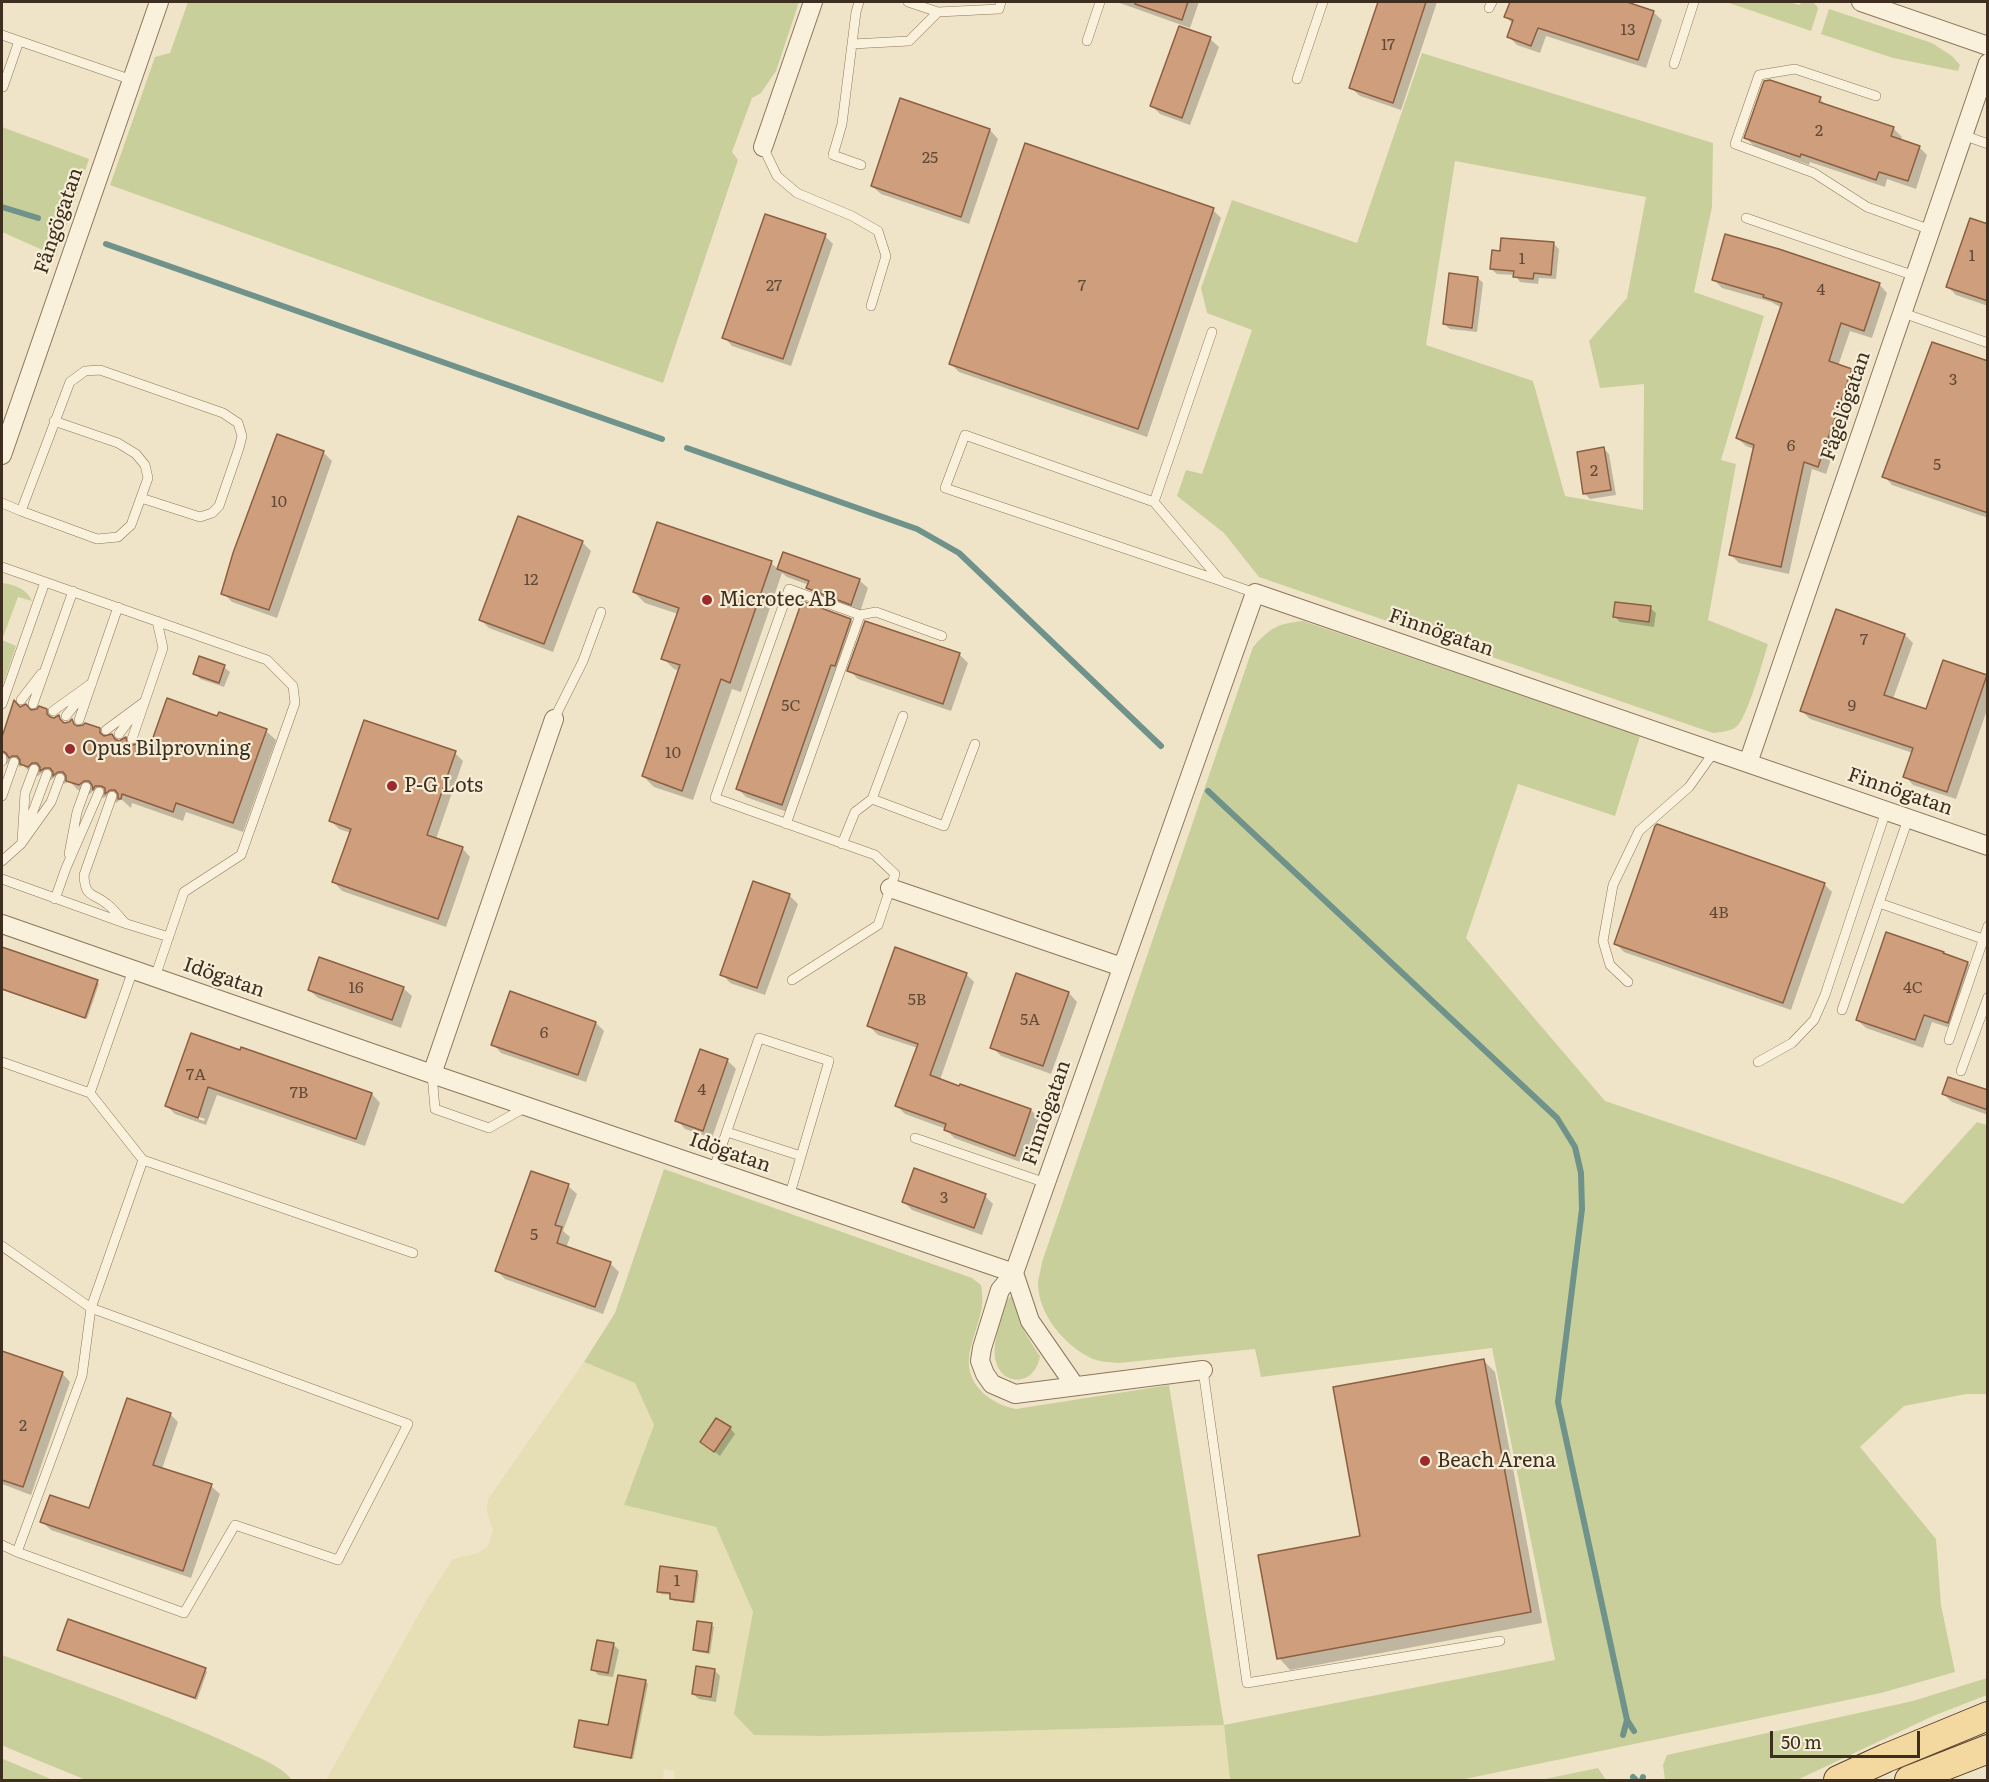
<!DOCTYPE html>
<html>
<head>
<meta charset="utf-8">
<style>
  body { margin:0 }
  #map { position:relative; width:1989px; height:1782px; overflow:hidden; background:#f0e4c8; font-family:Literata,serif }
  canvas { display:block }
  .frame { position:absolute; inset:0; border:3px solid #3d2e20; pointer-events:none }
  .scale { position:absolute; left:1770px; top:1731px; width:150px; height:27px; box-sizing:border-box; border:3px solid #3d2e20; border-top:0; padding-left:8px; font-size:18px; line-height:21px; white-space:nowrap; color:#3d2e20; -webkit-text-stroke:4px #f7eed8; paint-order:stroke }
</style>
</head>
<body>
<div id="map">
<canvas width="1989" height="1782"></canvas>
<div class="frame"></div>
<div class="scale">50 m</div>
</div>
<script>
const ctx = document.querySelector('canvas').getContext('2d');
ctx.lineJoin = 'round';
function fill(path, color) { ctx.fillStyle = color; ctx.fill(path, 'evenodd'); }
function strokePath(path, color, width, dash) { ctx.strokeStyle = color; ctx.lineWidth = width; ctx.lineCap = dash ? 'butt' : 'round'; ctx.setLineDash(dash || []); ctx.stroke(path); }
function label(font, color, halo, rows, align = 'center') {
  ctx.font = font + ' Literata,serif'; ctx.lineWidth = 4.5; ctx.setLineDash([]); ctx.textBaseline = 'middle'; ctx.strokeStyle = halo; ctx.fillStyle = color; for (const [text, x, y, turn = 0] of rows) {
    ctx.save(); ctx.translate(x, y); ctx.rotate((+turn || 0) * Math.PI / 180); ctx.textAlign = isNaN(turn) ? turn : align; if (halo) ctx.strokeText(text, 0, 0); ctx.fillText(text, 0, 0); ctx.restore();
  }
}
fill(new Path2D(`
  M584,1362L635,1383L654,1425L624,1505L716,1527L753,1612L734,1714L754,1734L822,1736L1224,1725L1230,1780H674V1771L664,1769L663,1780H326L429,1596L453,1559L478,1553L487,1548L493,1531L487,1512L488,1499Z`), '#e6deb5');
fill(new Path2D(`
  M188,2H799L776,71L761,93L752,98L732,152L738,160L663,383L110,185L155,57L170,53Z
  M1726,2H1789L1799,5C1805,0 1811,0 1817,6L1818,9L1811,31Z
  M1829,9L1932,43L1952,56L1960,65L1958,71L1893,58L1821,34Z
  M1422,53L1713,143L1712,207L1694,292L1764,316L1721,460L1736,464L1708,620L1768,644C1763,660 1747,719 1736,727C1729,732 1721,732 1713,733L1259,577L1224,533L1177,496L1186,470L1202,474L1252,330L1207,313L1201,288L1232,200L1357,243ZM1455,161L1646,197L1627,298L1589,341L1600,388L1644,384L1643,510L1565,496L1533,381L1426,345Z
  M2,127L89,159L56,256L2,232Z
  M2,583C15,585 26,588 32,601L18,597L2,640L16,646L2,688Z
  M1303,621L1640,736L1615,816L1518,784L1466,938L1605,1101L1841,1181L1903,1204L1977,1122L1987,1125V1394H1966L1904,1406L1860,1447L1936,1539L1941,1605L1955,1672L1881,1693L1460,1780H1230L1224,1725L822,1736L754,1735L734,1714L753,1612L716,1527L624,1505L654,1425L635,1383L584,1362L615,1313L664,1169L972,1278L981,1285C987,1314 972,1331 969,1358C966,1386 993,1405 1016,1409L1169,1385L1224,1725L1555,1660L1492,1348L1261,1377L1255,1349L1119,1363C1108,1362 1097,1362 1087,1356C1063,1343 1039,1314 1038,1285C1038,1278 1041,1270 1042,1262L1253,647C1271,627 1277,624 1303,621Z
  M1011,1296L1015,1299C1016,1321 1028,1338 1040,1356C1035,1387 1002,1386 996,1362C991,1343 1002,1319 1006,1301Z
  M2,1655C80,1684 161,1712 237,1747C253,1755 282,1766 292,1780H86L8,1748L2,1745Z
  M1987,1678V1695L1933,1716L1797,1780H1665L1663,1765L1667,1755L1913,1701Z
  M2,1758L3,1759L53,1780H2Z
  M1598,1768L1606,1780H1540Z`), '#c9cf9b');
fill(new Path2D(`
  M1117,2H1199L1190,28Z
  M1379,2H1437L1401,110L1360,96L1351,88Z
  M1511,2H1622L1653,12L1662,20L1646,68L1546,36L1540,53L1517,45L1509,37L1513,24L1506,17Z
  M1210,39L1219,47L1190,125L1160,114L1152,106Z
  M1820,99L1827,106L1893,128L1902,137L1900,141L1919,147L1927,155L1916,189L1887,179L1885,187L1810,162L1809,165L1754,146L1746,138Z
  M901,100L990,130L998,139L969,224L881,194L872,186Z
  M1213,210L1221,218L1147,437L959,372L951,364Z
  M1988,226V306L1956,295L1948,287Z
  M825,236L833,244L791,366L732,346L724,337Z
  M1554,244L1559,249L1556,279L1539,278L1538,284L1520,282L1515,275L1497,274L1491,269Z
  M1478,278L1483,283L1477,332L1450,329L1444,324Z
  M1714,280L1879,284L1887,293L1872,338L1850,331L1838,366L1851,370L1859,378L1826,474L1812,469L1789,574L1739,563L1731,555L1754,449L1746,446L1737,438L1782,308L1771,302L1722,288Z
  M1988,362V518L1892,485L1884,476Z
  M1604,449L1609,454L1616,495L1590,499L1585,494Z
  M323,452L332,461L277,618L232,602L223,593Z
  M582,542L591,551L553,652L489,628L480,619Z
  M771,563L778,569L859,580L868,588L860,612L817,596L808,588L809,585L787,577L782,573L741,692L732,689L693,800L654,787L643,776L680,671L674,669L663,658L678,614L645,603L634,592Z
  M803,603L851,620L859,629L790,813L746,797L738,789Z
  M1650,608L1656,613L1654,627L1620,622L1615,617Z
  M1905,635L1913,643L1893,699L1927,711L1944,661L1988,677V707L1956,799L1913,785L1905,776L1913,753L1810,719L1801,710Z
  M959,654L968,663L951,711L858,679L849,670Z
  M200,658L224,667L230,672L224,687L200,679L195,673Z
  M15,703L20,708L32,712L46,710L55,719L59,717L66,724L72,721L79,728L99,729L107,737L112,735L119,742L125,739L133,746L151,748L218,718L266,731L276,740L243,832L186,812L183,821L132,803L131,808L121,799L116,803L109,795L103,798L94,790L90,794L78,790L69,781L64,784L56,776L51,780L43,772L38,776L32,774L23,765L20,767L13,760L6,764L2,759V742Z
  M455,753L463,761L436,839L462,848L470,857L446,927L342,891L334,882L351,833L339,829L331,821Z
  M1824,884L1832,892L1791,1010L1624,952L1615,943Z
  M789,895L798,904L765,995L730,983L722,974Z
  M1887,934L1943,953L1947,956L1968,963L1976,972L1956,1030L1932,1022L1923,1048L1866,1028L1857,1020Z
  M2,949L97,982L99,984L87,1019L2,990Z
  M966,974L974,982L940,1080L1031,1110L1039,1118L1023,1163L954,1138L946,1129L905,1114L897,1106L918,1048L878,1035L869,1026Z
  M1017,975L1069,993L1077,1002L1051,1074L1001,1056L992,1047Z
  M403,988L412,996L401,1028L318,998L309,990Z
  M596,1023L604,1031L586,1082L501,1053L493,1044Z
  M701,1051L728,1061L736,1069L712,1138L685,1129L677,1120Z
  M241,1052L372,1094L380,1103L365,1146L217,1095L206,1125L175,1114L167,1106ZM175,1108L205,1119L204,1121L175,1111Z
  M1988,1092V1115L1952,1102L1943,1094Z
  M568,1186L577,1194L563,1231L570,1237L566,1248L610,1263L619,1272L603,1314L505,1279L497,1271Z
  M985,1196L993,1204L982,1235L912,1210L904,1202Z
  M2,1352L62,1373L70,1382L31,1495L2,1484Z
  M1484,1361L1495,1372L1542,1623L1290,1670L1279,1658Z
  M170,1414L178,1422L162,1469L211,1486L220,1494L191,1578L51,1530L42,1522L90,1510Z
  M730,1428L735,1434L720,1456L702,1442Z
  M696,1572L699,1574L695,1603L674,1601L671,1598L672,1595L661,1594L659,1591Z
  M711,1625L714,1627L710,1654L697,1652L694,1649Z
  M613,1644L619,1650L613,1677L598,1675L593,1669Z
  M61,1651L205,1669L207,1672L197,1700Z
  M714,1670L720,1676L716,1702L699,1699L693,1694Z
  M619,1676L646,1682L648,1684L633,1759L578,1749L576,1746L610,1727Z`), '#0003');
strokePath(new Path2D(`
  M2,207L38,218
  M106,244L662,439
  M687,448L917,529L959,553L1161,746
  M1208,791L1557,1118L1575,1147L1581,1173L1582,1209L1558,1402L1627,1720L1634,1731
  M1623,1735L1627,1720
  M1633,1777L1636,1780
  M1642,1780L1643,1777`), '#6f938a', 6);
const building = new Path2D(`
  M1135,2H1188L1182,20L1135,4Z
  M1378,2H1426L1393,103L1349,88Z
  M1510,2H1627L1654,11L1638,60L1538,28L1531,46L1507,37L1513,20L1504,17Z
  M1179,26L1211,37L1182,118L1150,106Z
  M1770,80L1821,97L1819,102L1894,127L1891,136L1920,146L1908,181L1879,172L1876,180L1801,154L1800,157L1744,138L1764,81Z
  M900,98L990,129L961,217L871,186Z
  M1025,143L1214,208L1138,429L949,364Z
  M765,214L826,234L783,359L722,338Z
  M1970,218L1988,224V301L1946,287Z
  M1725,234L1779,249L1880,283L1864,331L1841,323L1829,361L1852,369L1818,467L1804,462L1781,567L1729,555L1754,445L1736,438L1782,303L1763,297L1764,295L1712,280Z
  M1501,238L1554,242L1551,275L1534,273L1533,279L1513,277L1514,271L1490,269L1492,250L1500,251Z
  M1449,273L1478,277L1472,328L1443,324Z
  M1932,342L1988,361V513L1882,477Z
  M277,434L324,451L269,610L221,594L233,553Z
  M1604,447L1611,490L1583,494L1577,452Z
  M518,516L583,541L544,644L479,620Z
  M657,522L772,561L730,683L721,679L682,791L642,776L680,665L661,659L679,608L633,592Z
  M783,552L860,579L851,605L806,588L809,581L777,569Z
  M802,601L851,619L835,666L831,665L782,805L736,789Z
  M1615,602L1651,606L1649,622L1613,617Z
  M1836,609L1905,634L1884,695L1926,709L1943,660L1987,675L1947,792L1903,777L1913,748L1800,711Z
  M865,621L960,653L943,704L847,671Z
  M199,656L225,665L219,683L193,674Z
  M167,698L217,716L219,712L267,729L233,823L176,803L173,812L122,794L121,799H118V794L115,790H110L105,794V788L101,786H95L93,790L92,785L89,781H84L79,785L66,781V776L63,772H58L53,776V772L50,768H45L40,771V767L37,763H32L28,767L20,764V760L17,756H12L9,758L6,753L2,751V737L14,700L20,707L26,704L31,710L37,709L39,706L47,709V714L50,717L54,718L59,715L60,719L64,723L69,722L72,719L74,724L77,726L83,725L85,723L100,728V733L104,736L112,734L115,739L119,741L126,737L127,743L130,746L136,744L138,741L150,746Z
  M364,720L456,751L427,835L463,847L438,919L332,882L351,829L329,821Z
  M1657,824L1825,883L1783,1003L1614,944L1655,826Z
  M753,881L790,894L757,988L720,975Z
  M1886,932L1944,952L1943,953L1968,962L1948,1023L1924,1015L1915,1040L1856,1020Z
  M2,947L98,980L85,1018L2,989Z
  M895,947L967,973L930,1075L959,1086L960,1084L1031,1109L1015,1156L944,1130L946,1124L895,1106L918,1044L867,1026Z
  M319,957L404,987L392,1020L308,990Z
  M1016,973L1069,992L1043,1066L990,1048Z
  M510,991L596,1022L578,1075L491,1045Z
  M191,1033L240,1050L241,1047L372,1093L356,1139L208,1087L198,1118L165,1106Z
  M700,1049L728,1059L703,1131L675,1121Z
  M1948,1077L1988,1090V1110L1942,1094Z
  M914,1168L986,1194L974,1228L902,1202Z
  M531,1171L569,1184L555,1225L562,1227L557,1243L611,1262L595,1307L495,1271Z
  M2,1351L63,1372L23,1487L2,1480Z
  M1484,1359L1531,1612L1277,1659L1258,1555L1360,1536L1333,1387Z
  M127,1398L171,1413L153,1465L212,1484L183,1571L40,1522L50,1495L89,1508Z
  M716,1418L731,1427L714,1452L700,1442Z
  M660,1566L697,1571L693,1602L670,1599V1593L657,1592Z
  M68,1619L206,1668L195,1698L57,1650Z
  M697,1621L712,1623L708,1652L693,1650Z
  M597,1640L614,1643L608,1673L591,1670Z
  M696,1666L715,1669L711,1697L692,1694Z
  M618,1675L646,1680L631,1758L574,1747L579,1720L608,1725Z`);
fill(building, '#cf9f7d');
strokePath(building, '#8d5f41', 1.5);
const service = new Path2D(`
  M859,2L856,12L842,124L833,155L861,165
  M908,2L938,12
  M1489,8L1492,2
  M2,35L132,80
  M1087,41L1100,2
  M852,44L909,41L938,12L999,9L1001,2
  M1674,64L1694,2
  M1297,79L1323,2
  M3,87L19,41
  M1876,96L1795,69L1759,75L1735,144L1814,173L1867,207L1931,230
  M1963,135L1988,144
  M763,147L777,176L797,193L852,216L878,231L886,256L871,306
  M1746,218L1915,276
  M1903,313L1988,343
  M1154,502L1212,332
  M2,503L21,511L70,382L85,371L100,370L223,413L238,423L242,436L239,448L219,506L212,513L200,517L141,498
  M21,511L97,539L118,537L131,525L148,478L145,465L136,454L118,443L54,421
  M2,567L45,582
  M1221,581L945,488L965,435L1154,502L1221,581L1255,593
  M21,700L41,674
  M2,704L45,582L267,660L293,686L295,703L241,855L184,892L155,977
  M33,704L73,591
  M53,711L92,683
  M66,716L85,692
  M554,719L583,661L601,612
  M79,720L118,607
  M106,730L144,702
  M119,734L137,710
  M132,739L163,648L157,621
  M2,761V758
  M2,796L14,762
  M112,796L84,875C85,898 92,892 107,904C114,909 119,917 125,923
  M872,799L944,826L975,744
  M786,824L860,615
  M25,833L47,774
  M22,842L25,793L34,769
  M842,844L855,812L872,799L903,716
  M69,854L77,812L86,787
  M2,861L21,844L51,802L60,778
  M2,879L127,924L169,937
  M55,899L66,868L99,792
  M1879,903L1983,939
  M792,980L878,925L895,874L875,855L715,798L789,589L860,615L876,612L942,636
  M1628,982L1610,965L1603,941L1613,885L1639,831L1689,787L1714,752
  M1842,1010L1908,819
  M1949,1040L1988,926
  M2,1062L90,1093L143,1160L91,1308L408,1424L338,1560L235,1525L184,1613L17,1552
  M1758,1062L1792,1043L1814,1020L1825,995L1886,811
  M1961,1071L1988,997
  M432,1074L435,1109L489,1128L526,1107
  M90,1093L133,970
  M727,1132L801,1156
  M915,1138L1046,1183
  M143,1160L413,1253
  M713,1171L759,1038L829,1061L789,1197
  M2,1246L91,1308L82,1376L17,1552L2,1545
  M1203,1370L1247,1683L1500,1641`);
const minor = new Path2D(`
  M1861,2L1988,46
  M763,147L813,2
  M2,455L159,2
  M1748,763L1988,63
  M890,888L1122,967
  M2,924L432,1074L1014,1273
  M432,1074L554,719
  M1014,1273L1030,1321L1075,1386
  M1203,1370L1015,1394L992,1384L985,1374L980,1361L982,1348L1000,1290L1014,1273L1255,593L1988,846`);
const primary = new Path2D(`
  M1838,1780L1886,1758L1988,1716
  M1909,1780L1988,1749`);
strokePath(service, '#8d765c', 10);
strokePath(minor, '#8d765c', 20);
strokePath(primary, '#5b4430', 30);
strokePath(service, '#faf1dc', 9);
strokePath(minor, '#faf1dc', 18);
strokePath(primary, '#f3d9a0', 28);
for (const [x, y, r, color] of [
  [707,600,6,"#9e2a2b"],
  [70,749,6,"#9e2a2b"],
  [392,786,6,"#9e2a2b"],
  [1425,1461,6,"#9e2a2b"]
]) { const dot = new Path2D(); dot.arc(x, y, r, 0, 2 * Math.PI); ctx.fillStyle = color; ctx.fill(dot); strokePath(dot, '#f7eed8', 2); }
label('16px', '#624a37', null, [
  ["13",1628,30],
  ["17",1388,45],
  ["2",1819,131],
  ["25",930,158],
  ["1",1972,256],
  ["1",1522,259],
  ["27",774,286],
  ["7",1082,286],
  ["4",1821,290],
  ["3",1953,380],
  ["6",1791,446],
  ["5",1937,465],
  ["2",1594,471],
  ["10",279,502],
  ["12",531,580],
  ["7",1864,640],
  ["5C",791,706],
  ["9",1852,706],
  ["10",673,753],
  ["4B",1719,913],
  ["16",356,988],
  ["4C",1913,988],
  ["5B",917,1000],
  ["5A",1030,1020],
  ["6",544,1033],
  ["7A",196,1075],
  ["4",702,1090],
  ["7B",299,1093],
  ["3",944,1198],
  ["5",534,1235],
  ["2",23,1426],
  ["1",677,1581]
]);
label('20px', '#3d2e20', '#f7eed8', [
  ["Fångögatan",59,221,-71],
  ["Fågelögatan",1846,406,-71],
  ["Finnögatan",1441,633,19],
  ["Finnögatan",1900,792,19],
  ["Idögatan",224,978,19],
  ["Finnögatan",1047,1113,-71],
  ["Idögatan",730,1153,19]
]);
label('20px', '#3d2e20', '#f7eed8', [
  ["Microtec AB",719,600],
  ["Opus Bilprovning",82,749],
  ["P-G Lots",404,786],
  ["Beach Arena",1437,1461]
], 'left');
</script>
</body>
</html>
